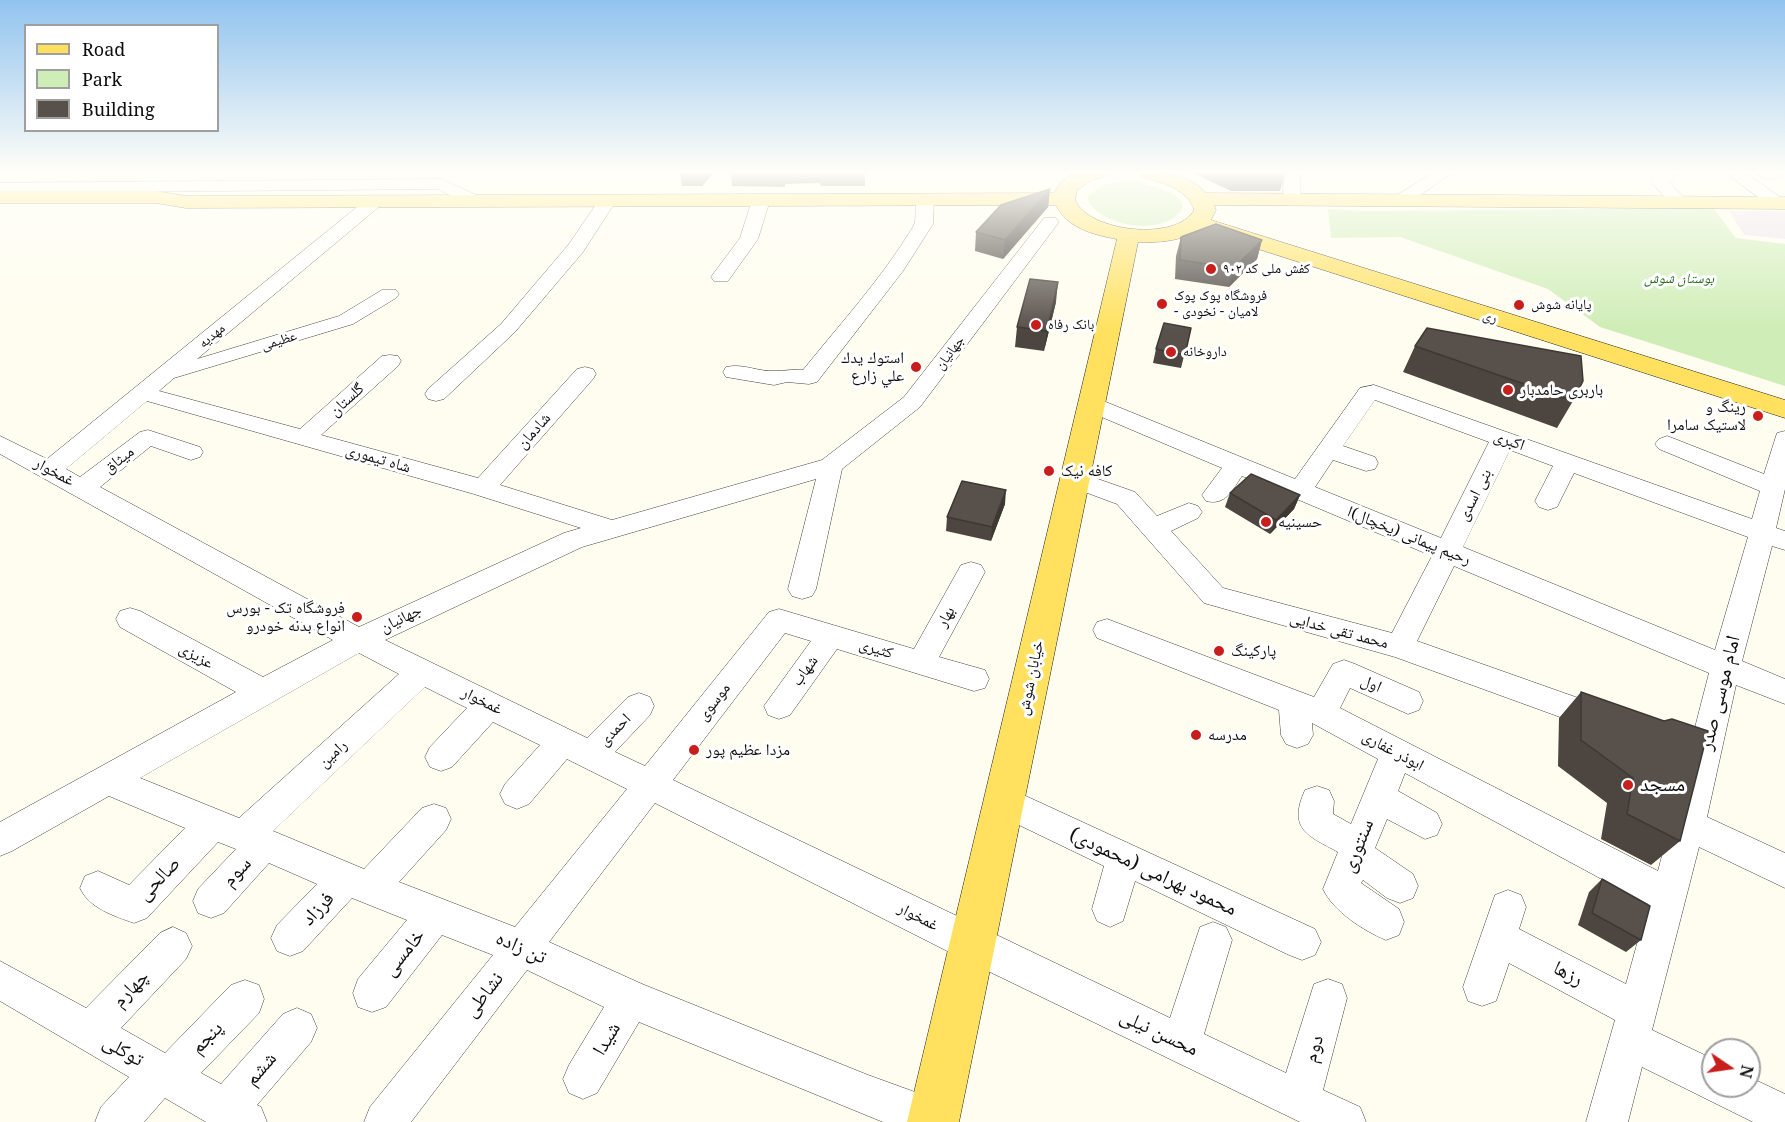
<!DOCTYPE html>
<html>
<head>
<meta charset="utf-8">
<style>
  body { margin:0 }
  #map { position:relative; width:1785px; height:1122px; overflow:hidden; background:#fffdef; font-family:"Noto Serif",serif }
  canvas { display:block }
  .legend { position:absolute; left:24px; top:24px; width:195px; height:108px; box-sizing:border-box; background:#fff; border:2px solid #9f9f9f; margin:0; padding:8px 10px; list-style:none; font-size:18px; color:#0e0e0e }
  .legend li { display:flex; align-items:center; gap:12px; height:30px }
  .legend b { width:30px; border:2px solid #9f9f9f }
  .north { position:absolute; left:1701px; top:1038px; width:60px; height:60px; box-sizing:border-box; background:#fff; border:2px solid #9f9f9f; border-radius:50%; rotate:103deg; font-size:16px; font-weight:700; line-height:24px; text-align:center; color:#0e0e0e }
  .north::after { content:''; display:block; margin:auto; width:21px; height:27px; background:#c81e1c; clip-path:polygon(50% 0,100% 100%,50% 72%,0 100%) }
</style>
</head>
<body>
<div id="map">
<canvas width="1785" height="1122"></canvas>
<ul class="legend">
<li><b style="height:8px;background:#ffe15f"></b>Road</li>
<li><b style="height:16px;background:#cfedb6"></b>Park</li>
<li><b style="height:16px;background:#58504a"></b>Building</li>
</ul>
<div class="north">N</div>
</div>
<script>
const ctx = document.querySelector('canvas').getContext('2d');
ctx.lineJoin = 'round';
function fill(path, color) { ctx.fillStyle = color; ctx.fill(path, 'evenodd'); }
function strokePath(path, color, width, dash) { ctx.strokeStyle = color; ctx.lineWidth = width; ctx.lineCap = dash ? 'butt' : 'round'; ctx.setLineDash(dash || []); ctx.stroke(path); }
function label(font, color, halo, rows, align = 'center') {
  ctx.font = font + ' "Noto Serif","Noto Naskh Arabic",serif'; ctx.lineWidth = 6; ctx.setLineDash([]); ctx.textBaseline = 'middle'; ctx.strokeStyle = halo; ctx.fillStyle = color; for (const [text, x, y, turn = 0] of rows) {
    ctx.save(); ctx.translate(x, y); ctx.rotate((+turn || 0) * Math.PI / 180); ctx.textAlign = isNaN(turn) ? turn : align; if (halo) ctx.strokeText(text, 0, 0); ctx.fillText(text, 0, 0); ctx.restore();
  }
}
fill(new Path2D(`
  M1729,211H1785V239L1744,235Z`), '#ede2ed');
fill(new Path2D(`
  M1128,181C1140,182 1204,195 1175,217C1152,234 1105,225 1089,203L1088,196L1102,185Z
  M1713,208L1736,238L1785,244V386L1600,327L1548,289L1400,237L1331,238L1328,209L1367,211Z`), '#cfedb6');
const minor = new Path2D(`
  M1284,173H1300L1301,200L1298,204H1286L1283,200Z
  M1433,173H1452L1406,205H1394L1391,201L1394,197Z
  M1652,173H1674L1676,176L1669,182L1688,202L1685,206H1673L1650,181L1654,176Z
  M1726,173H1745L1783,199L1785,204L1777,208L1771,207Z
  M1759,173H1782V174L1774,179L1761,177Z
  M441,179L481,197L484,201L481,205C467,208 451,195 438,189L0,193V183Z
  M761,195L767,196L770,200L758,239L728,281H714L711,277L740,238L752,200L755,196Z
  M925,195L931,196L934,200L933,224L903,271L817,382L809,384L787,382L774,385L726,377L723,372L726,367C743,363 758,372 774,371C785,371 793,369 803,370C841,323 882,278 913,227C918,218 913,205 919,196Z
  M607,196L613,197L616,201L583,252L515,332L444,399L436,401L428,399L425,394L428,389L501,324L569,244L601,197Z
  M374,197L380,198L383,202L380,206L197,359L339,316L382,290H396L399,294L396,298L353,324L174,378L159,391L300,429L382,356L390,355L398,356L401,361L398,366L321,435L478,478L577,369L585,367L593,369L596,374L593,379L500,485L612,520L822,460L904,397L1044,218H1056L1059,222L1056,226L920,407L842,469L816,589L812,596L802,599L792,596L788,589L816,479L582,547L385,640L587,738L628,697L639,693L650,697L654,706L650,715L615,752L645,766L769,612L779,609L914,649L961,565L971,562L981,565L985,572L939,657L985,670L989,679L985,688L974,691L837,649L790,715L779,719L768,715L764,706L811,641L785,633L673,780L1170,1018L1200,927L1213,922L1226,927L1232,940L1204,1034L1286,1073L1314,984L1328,979L1342,984L1347,998L1323,1090L1360,1107L1366,1122H1300L959,957L655,803L549,942L642,984L868,1075L948,1104L954,1119L953,1122H883L639,1022L597,1093L583,1099L569,1093L563,1079L569,1065L604,1007L527,970L411,1122H364L370,1107L493,955L442,935L386,1007L372,1012L358,1007L353,993L358,979L407,920L352,898L303,951L290,956L277,951L271,938L277,925L317,884L269,863L224,913L211,918L198,913L193,901L198,889L236,849L218,842L147,918L134,923C114,916 89,908 80,888L85,876L98,871L129,885L185,828L109,796L12,851L0,856V822L236,692L120,627L116,619L120,611L130,608L140,611L263,677L333,640L0,454V436L47,459L368,198ZM147,401L474,494L581,528L564,533L359,627L100,487L151,446L191,460L200,457L203,452L200,447L148,430L140,432L80,477L66,469ZM359,653L399,674L239,818L140,778ZM425,687L467,708L430,747L425,757L430,767L441,771L452,767L493,722L540,745L505,784L500,794L505,804L517,809L529,804L567,759L627,789L515,927L399,882L446,830L451,819L446,808L434,804L422,808L364,869L273,831Z
  M1374,385L1752,519L1760,491L1659,449L1655,444L1659,439L1667,436L1675,439L1764,474L1777,433L1785,431V489L1776,528L1785,531V550L1772,546L1742,661L1785,679V704L1736,685L1707,817L1785,853V888L1699,847L1652,1030L1713,1059V1086H1749V1077L1785,1094V1122H1753L1642,1067L1628,1122H1586L1615,1020L1509,963L1496,1001L1482,1006L1468,1001L1463,987L1495,895L1508,890L1521,895L1526,907L1519,929L1626,984L1648,904L1405,773L1398,791L1437,813L1442,824L1437,835L1425,839L1387,819L1375,848L1413,874L1418,886L1413,898L1400,903L1387,898L1363,880L1361,883L1399,909L1404,922L1399,935L1386,940C1364,931 1333,911 1323,889L1338,852C1309,836 1287,830 1305,790L1317,786L1329,790L1334,801L1333,814L1351,824L1378,759L1312,723L1313,735L1308,744L1297,748L1286,744L1281,735L1279,710L1097,638L1093,630L1097,622L1107,619L1314,697L1333,664L1344,660L1355,664L1419,692L1423,701L1419,710L1408,714L1350,688L1340,708L1658,871L1709,673L1454,566L1417,641L1615,711L1620,720L1615,729L1604,733L1395,657L1204,603L1117,504L1066,485L1063,479L1066,473L1075,471L1135,492L1157,516L1189,503L1198,506L1202,512L1198,518L1171,531L1223,588L1392,633L1432,556L1242,476C1232,490 1226,506 1206,501L1202,495L1222,468L1085,410L1082,405L1085,400L1093,398L1101,400L1295,479L1360,388ZM1375,400L1489,442L1441,538L1315,487L1333,460L1366,471L1375,469L1378,463L1375,457L1343,446ZM1510,450L1553,466L1535,501L1539,507L1548,510L1557,507L1574,473L1748,537L1715,650L1463,547Z
  M1004,786L1315,929L1321,942L1315,955L1302,960L1289,955L1135,881L1123,921L1110,927L1097,921L1092,909L1104,866L992,812L987,801L992,790Z
  M173,927L186,933L192,946L186,959L121,1028L165,1053L231,985L245,980L259,985L264,999L259,1013L201,1073L221,1084L283,1014L297,1008L311,1014L317,1028L311,1042L257,1105L261,1107L267,1122H206L165,1098L144,1122H95L101,1107L129,1077L0,1001V961L86,1008L160,933Z`);
const major = new Path2D(`
  M1075,173H1106L1103,177L1092,180L1077,190L1075,200C1088,232 1177,242 1194,210C1189,190 1161,182 1143,177L1140,173C1165,173 1188,173 1206,193L1785,197V209L1214,205L1216,210L1211,220L1785,400V418L1199,230C1182,241 1158,243 1138,242L959,1122H907L1117,239C1094,235 1067,228 1056,205L186,208L156,203H0V191H156L186,196L1054,193L1061,182Z`);
strokePath(minor, '#414141', 1);
strokePath(major, '#1f1f1f', 1);
fill(minor, '#fff');
fill(major, '#ffe15f');
fill(new Path2D(`
  M680,173H713L702,186H682Z
  M731,173H865V186H821L820,183L785,184V187L732,186Z
  M1193,173H1285L1280,191H1231Z
  M1050,189L1048,207L1003,259L975,251L976,232Z
  M1181,237L1262,240L1257,259L1229,287L1175,279L1176,256Z
  M1056,302L1044,351L1015,347L1017,327Z
  M1191,328L1181,368L1153,363L1156,349Z
  M1415,346L1573,401L1557,428L1403,372Z
  M1230,493L1300,495L1294,509L1270,534L1225,507Z
  M1005,504L991,541L946,531L947,517Z
  M1581,692L1680,841L1651,865L1601,839L1607,803L1558,766L1559,718Z
  M1602,879L1641,940L1626,952L1578,925L1589,892Z`), '#4c4540');
fill(new Path2D(`
  M700,173H713L702,186Z
  M1050,189L1048,207L1003,259L1005,240Z
  M1262,240L1257,259L1229,287L1234,268Z
  M1058,282L1056,302L1044,351L1047,331Z
  M1006,490L1005,504L991,541L992,527Z
  M1300,495L1294,509L1270,534L1276,520Z`), '#3e3834');
const building = new Path2D(`
  M1050,189L1005,240L976,232L1001,205Z
  M1216,224L1262,240L1234,268L1180,260L1181,237Z
  M1030,279L1058,282L1047,331L1017,327Z
  M1164,323L1191,328L1185,355L1156,349Z
  M1427,328L1581,356L1583,381L1573,401L1415,346Z
  M1251,474L1300,495L1276,520L1230,493Z
  M962,481L1006,490L992,527L947,517Z
  M1581,692L1664,721L1672,719L1708,731L1680,841L1627,814L1633,778L1581,740Z
  M1602,879L1650,906L1641,940L1592,913Z`);
fill(building, '#58504a');
strokePath(building, '#3e3834', 1.5);
const sky = ctx.createLinearGradient(0, 0, 0, 330);
sky.addColorStop(0, '#91c3ef');
sky.addColorStop(0.52, '#fffef8');
sky.addColorStop(1, '#fffef800');
ctx.fillStyle = sky;
ctx.fillRect(0, 0, 1785, 330);
for (const [x, y, r, color] of [
  [1211,269,6,"#c81e1c"],
  [1162,304,6,"#c81e1c"],
  [1519,305,6,"#c81e1c"],
  [1036,325,6,"#c81e1c"],
  [1171,352,6,"#c81e1c"],
  [916,367,6,"#c81e1c"],
  [1508,390,6,"#c81e1c"],
  [1758,416,6,"#c81e1c"],
  [1049,471,6,"#c81e1c"],
  [1266,522,6,"#c81e1c"],
  [357,617,6,"#c81e1c"],
  [1219,651,6,"#c81e1c"],
  [1196,735,6,"#c81e1c"],
  [694,750,6,"#c81e1c"],
  [1628,785,6,"#c81e1c"]
]) { const dot = new Path2D(); dot.arc(x, y, r, 0, 2 * Math.PI); ctx.fillStyle = color; ctx.fill(dot); strokePath(dot, '#fff', 2); }
label('14px', '#0e0e0e', '#fff', [
  ["کفش ملی کد ۹۰۲",1223,269],
  ["فروشگاه پوک پوک",1174,296],
  ["- لاميان - نخودی",1174,312],
  ["پایانه شوش",1531,305],
  ["بانک رفاه",1048,325],
  ["داروخانه",1183,352]
], 'left');
label('italic 14px', '#266b1a', '#fff', [
  ["بوستان شوش",1679,279]
]);
label('14px', '#0e0e0e', '#fff', [
  ["ری",1490,317,17],
  ["مهدیه",212,336,-40],
  ["عظیمی",279,341,-17],
  ["جهانیان",950,353,-53]
]);
label('16px', '#0e0e0e', '#fff', [
  ["استوك يدك",904,358,"right"],
  ["علي زارع",904,376,"right"],
  ["باربری حامدبار",1520,390],
  ["رینگ و",1746,407,"right"],
  ["لاستیک سامرا",1746,425,"right"],
  ["کافه نیک",1061,471],
  ["حسینیه",1278,522],
  ["فروشگاه تک - بورس",345,608,"right"],
  ["انواع بدنه خودرو",345,626,"right"],
  ["پارکینگ",1231,651],
  ["مدرسه",1208,735],
  ["مزدا عظیم پور",706,750]
], 'left');
label('16px', '#0e0e0e', '#fff', [
  ["گلستان",347,400,-42],
  ["شادمان",534,431,-48],
  ["اکبری",1509,441,20],
  ["شاه تیموری",378,459,16],
  ["میثاق",119,460,-37],
  ["غمخوار",54,472,28],
  ["بنی اسدی",1475,495,-63],
  ["رحیم پیمانی (یخچال)ا",1409,536,22],
  ["بهار",946,617,-61],
  ["جهانیان",401,619,-26],
  ["محمد تقی خدایی",1339,631,15],
  ["کثیری",876,649,17],
  ["عزیزی",196,656,29],
  ["شهاب",805,671,-54],
  ["خیابان شوش",1031,678,-78],
  ["اول",1371,684,24],
  ["غمخوار",482,701,26],
  ["موسوی",714,702,-52],
  ["احمدی",615,730,-45],
  ["ابوذر غفاری",1393,751,28],
  ["رامین",333,754,-43],
  ["غمخوار",918,917,27]
]);
label('20px', '#0e0e0e', '#fff', [
  ["امام موسی صدر",1720,693,-76],
  ["سنتوری",1358,846,-68],
  ["سوم",237,872,-47],
  ["محمود بهرامی (محمودی)",1153,872,25],
  ["صالحی",159,879,-46],
  ["فرزاد",318,909,-47],
  ["تن زاده",521,948,24],
  ["خامسی",404,953,-51],
  ["رزها",1568,974,28],
  ["چهارم",131,989,-46],
  ["نشاطی",484,995,-52],
  ["محسن نیلی",1159,1033,25],
  ["پنجم",207,1038,-46],
  ["شیدا",607,1039,-59],
  ["دوم",1314,1049,-74],
  ["توکلی",123,1051,30],
  ["ششم",261,1069,-49]
]);
label('20px', '#0e0e0e', '#fff', [
  ["مسجد",1640,785]
], 'left');
</script>
</body>
</html>
